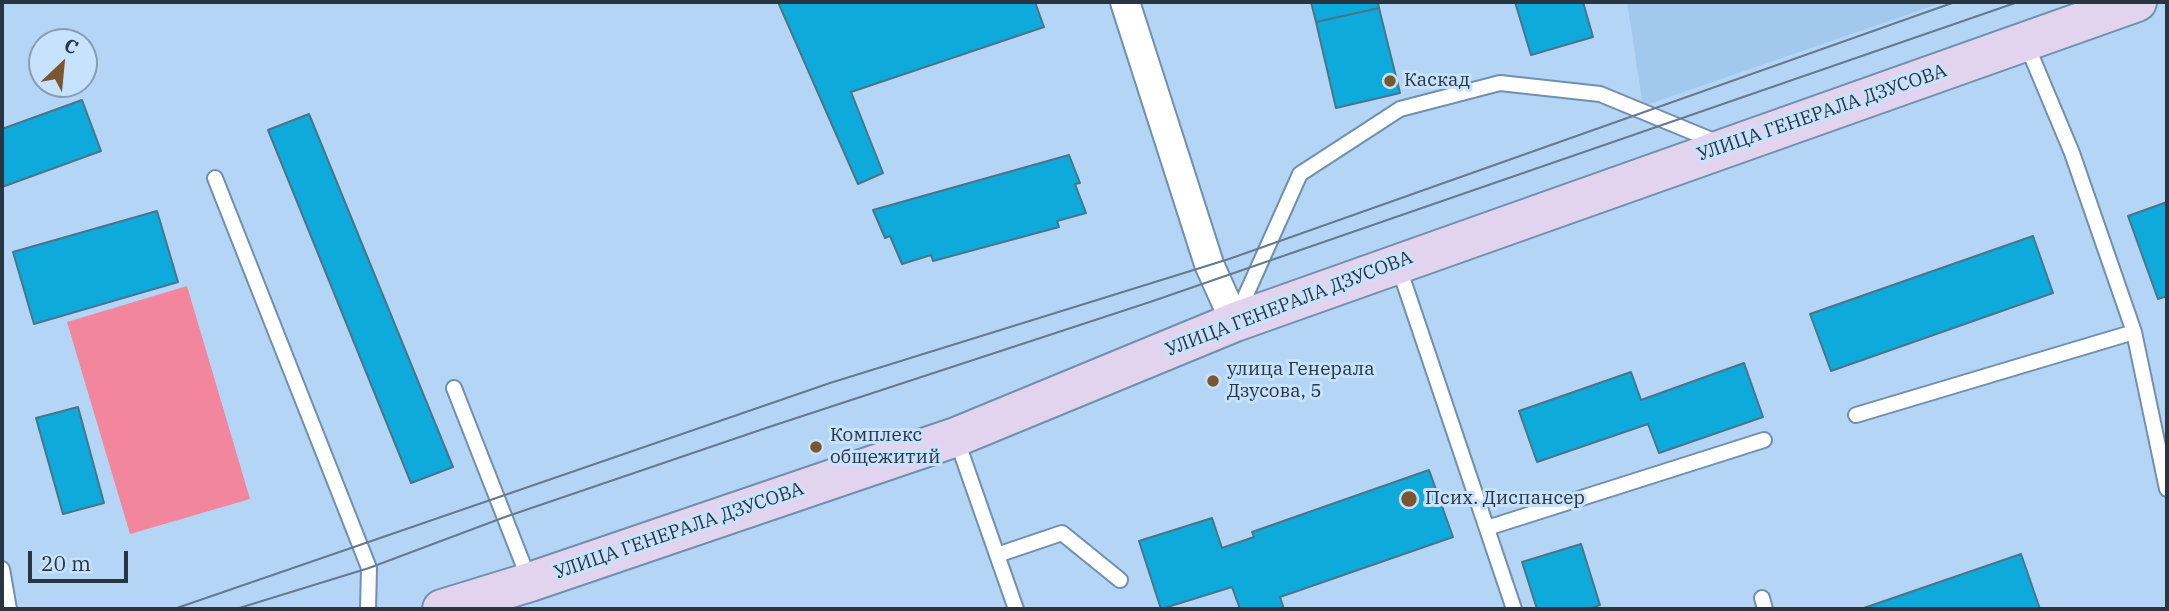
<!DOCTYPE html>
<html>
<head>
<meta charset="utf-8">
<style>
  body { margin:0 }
  #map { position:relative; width:2169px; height:611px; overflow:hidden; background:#b4d5f6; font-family:"IBM Plex Serif",serif }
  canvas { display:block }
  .frame { position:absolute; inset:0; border:4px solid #283542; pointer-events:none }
  .north { position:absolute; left:28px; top:28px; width:70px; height:70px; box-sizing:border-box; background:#c7e2fc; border:2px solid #879db2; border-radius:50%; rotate:26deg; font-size:19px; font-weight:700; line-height:28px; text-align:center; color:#283542 }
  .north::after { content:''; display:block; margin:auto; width:24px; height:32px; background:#7a5730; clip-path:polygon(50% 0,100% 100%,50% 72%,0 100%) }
  .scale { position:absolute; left:28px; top:551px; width:100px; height:32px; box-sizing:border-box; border:4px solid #283542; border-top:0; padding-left:9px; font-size:21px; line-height:24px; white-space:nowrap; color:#283542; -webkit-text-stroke:5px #c7e2fc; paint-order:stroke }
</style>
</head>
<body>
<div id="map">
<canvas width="2169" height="611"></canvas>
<div class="frame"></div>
<div class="north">С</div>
<div class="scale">20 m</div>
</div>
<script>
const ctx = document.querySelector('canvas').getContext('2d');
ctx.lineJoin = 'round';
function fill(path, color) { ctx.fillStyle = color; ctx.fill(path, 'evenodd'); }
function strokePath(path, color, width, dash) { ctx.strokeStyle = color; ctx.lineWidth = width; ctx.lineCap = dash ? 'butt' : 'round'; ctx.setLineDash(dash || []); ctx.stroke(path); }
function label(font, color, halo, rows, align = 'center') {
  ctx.font = font + ' "IBM Plex Serif",serif'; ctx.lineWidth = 6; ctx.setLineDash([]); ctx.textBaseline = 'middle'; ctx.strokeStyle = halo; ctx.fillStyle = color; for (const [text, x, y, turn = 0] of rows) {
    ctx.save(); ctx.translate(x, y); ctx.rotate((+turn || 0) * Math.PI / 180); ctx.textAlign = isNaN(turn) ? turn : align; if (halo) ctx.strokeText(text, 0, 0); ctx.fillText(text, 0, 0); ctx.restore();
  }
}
fill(new Path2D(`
  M1627,2H1944L1643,106Z`), '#a2c8ee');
fill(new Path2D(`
  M187,286L250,499L130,534L67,322Z`), '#f2869c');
const building = new Path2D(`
  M778,2H1035L1044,27L851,92L883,173L858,184Z
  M1311,2H1378L1379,8L1316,22Z
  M1515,2H1583L1593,37L1531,55Z
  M1379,8L1400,93L1336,108L1316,22Z
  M82,100L101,151L2,187V129Z
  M309,114L453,467L411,483L268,130Z
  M1069,155L1080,183L1075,184L1086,213L1057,221L1059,227L933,261L931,255L902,264L890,236L885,238L873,210Z
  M2167,202V296L2158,299L2128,216Z
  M157,211L178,282L34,324L13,252Z
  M2033,236L2053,293L1831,371L1810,314Z
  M1744,363L1763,417L1659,453L1648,424L1537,462L1519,411L1631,372L1641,400Z
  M78,407L104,503L63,514L36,418Z
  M1429,470L1453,537L1280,597L1284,609H1240L1232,587L1161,609L1139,541L1212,518L1222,548L1254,537L1252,532Z
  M1581,544L1600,605L1588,609H1537L1522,562Z
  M2021,554L2040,609H1861Z`);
fill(building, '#0faadc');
strokePath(building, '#487589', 2);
const lane = new Path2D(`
  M2026,43L2072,153L2134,332L2167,489
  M215,178L369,568L368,609
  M1398,265L1514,609
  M1237,315L1300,174L1400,109L1500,83L1600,94L1719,143
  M454,388L530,582
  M1856,415L2134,332
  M956,438L1016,609
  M1487,528L1764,440
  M997,555L1062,533L1120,580
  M2,569L9,609
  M1762,598L1765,609`);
const street = new Path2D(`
  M1125,2L1209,264L1235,322`);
const secondary = new Path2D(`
  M442,609L530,582L956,437L1235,322L2137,2`);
strokePath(lane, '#7190ae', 18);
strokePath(street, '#7190ae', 32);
strokePath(secondary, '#7190ae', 42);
strokePath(lane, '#fff', 14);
strokePath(street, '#fff', 28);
strokePath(secondary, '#e2d4ee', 38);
strokePath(new Path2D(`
  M174,609L830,383L1229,259L1955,2
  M236,609L369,568L505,517L769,427L1150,302L2018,2`), '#657a90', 2);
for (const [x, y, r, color] of [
  [1390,81,7,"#7a5730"],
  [1213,381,7,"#7a5730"],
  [816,447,7,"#7a5730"],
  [1409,499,9,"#7a5730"]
]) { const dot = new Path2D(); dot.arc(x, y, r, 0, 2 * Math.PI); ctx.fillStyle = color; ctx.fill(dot); strokePath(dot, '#c7e2fc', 2.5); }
label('19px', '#283542', '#c7e2fc', [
  ["Каскад",1404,81],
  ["улица Генерала",1227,370],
  ["Дзусова, 5",1227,392],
  ["Комплекс",830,436],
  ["общежитий",830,458],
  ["Псих. Диспансер",1425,499]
], 'left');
label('19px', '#283542', '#c7e2fc', [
  ["УЛИЦА ГЕНЕРАЛА ДЗУСОВА",1822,113,-19],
  ["УЛИЦА ГЕНЕРАЛА ДЗУСОВА",1289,304,-21],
  ["УЛИЦА ГЕНЕРАЛА ДЗУСОВА",679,531,-19]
]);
</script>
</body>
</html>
